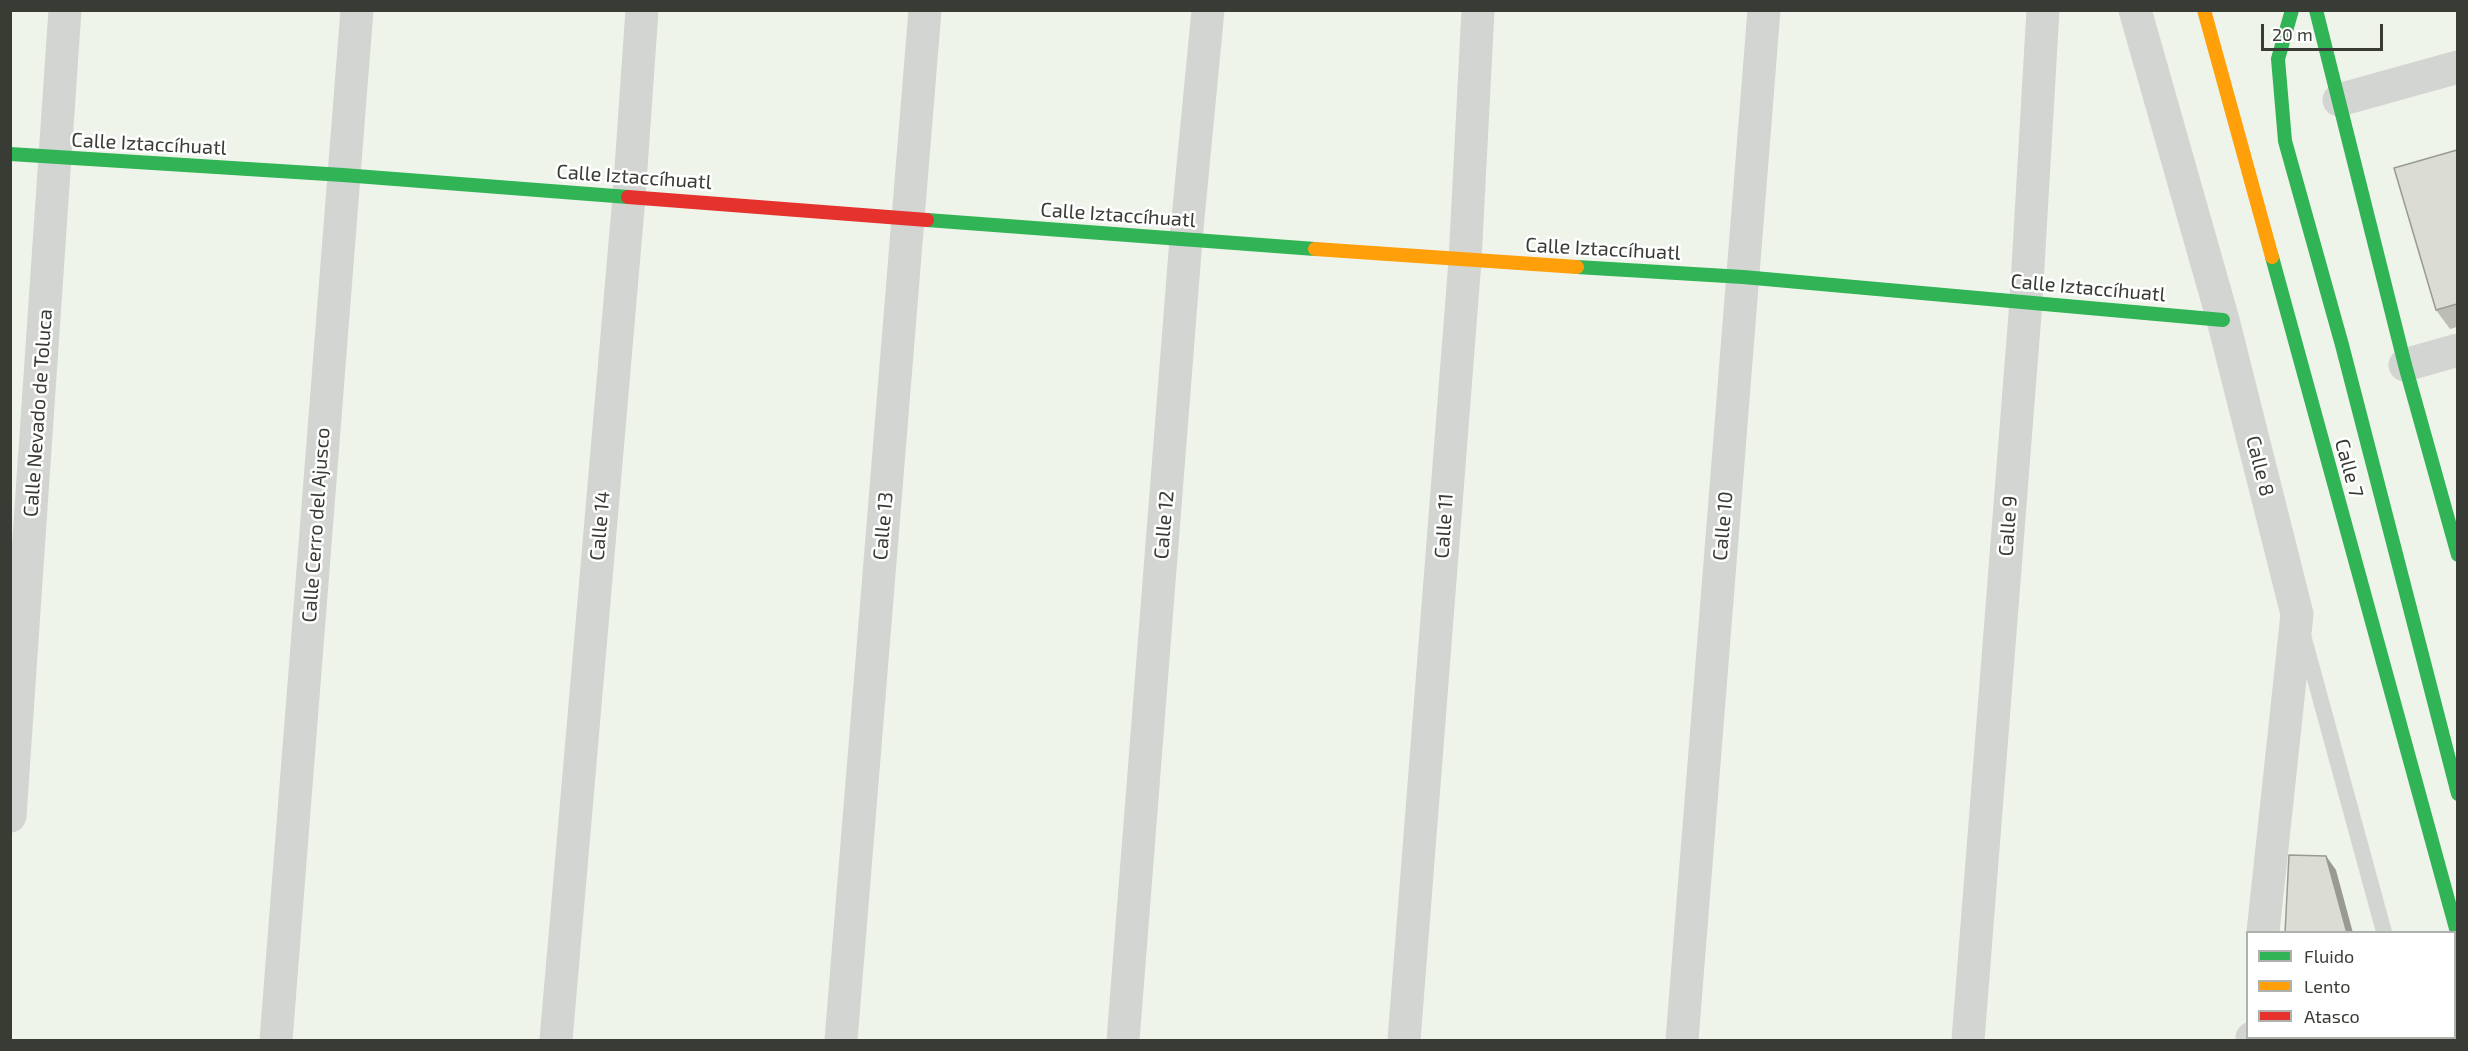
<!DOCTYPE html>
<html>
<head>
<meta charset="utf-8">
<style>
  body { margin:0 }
  #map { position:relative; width:2468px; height:1051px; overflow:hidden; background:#eff4ea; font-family:"Exo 2",sans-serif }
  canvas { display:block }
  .frame { position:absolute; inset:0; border:12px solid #383c34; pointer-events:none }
  .legend { position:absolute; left:2246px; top:931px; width:210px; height:108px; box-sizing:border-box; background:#fff; border:2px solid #afb1ae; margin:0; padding:8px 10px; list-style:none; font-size:18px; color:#383c34 }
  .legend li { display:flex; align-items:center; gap:12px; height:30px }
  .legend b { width:30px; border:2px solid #afb1ae }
  .scale { position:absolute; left:2261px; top:24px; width:122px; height:27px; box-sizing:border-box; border:3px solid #383c34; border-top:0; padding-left:8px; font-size:18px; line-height:21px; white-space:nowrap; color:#383c34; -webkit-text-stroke:4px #fff; paint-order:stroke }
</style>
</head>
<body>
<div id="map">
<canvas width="2468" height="1051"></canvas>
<div class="frame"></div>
<ul class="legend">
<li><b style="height:8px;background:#30b455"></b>Fluido</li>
<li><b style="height:8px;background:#ff9f0a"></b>Lento</li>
<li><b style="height:8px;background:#e5322d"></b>Atasco</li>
</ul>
<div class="scale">20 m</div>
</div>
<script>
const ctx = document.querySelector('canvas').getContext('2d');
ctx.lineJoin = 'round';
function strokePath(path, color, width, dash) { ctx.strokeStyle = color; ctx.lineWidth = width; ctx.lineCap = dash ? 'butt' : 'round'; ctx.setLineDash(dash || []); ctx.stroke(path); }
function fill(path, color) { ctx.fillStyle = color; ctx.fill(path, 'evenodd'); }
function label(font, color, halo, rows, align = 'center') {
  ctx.font = font + ' "Exo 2",sans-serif'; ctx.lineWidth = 5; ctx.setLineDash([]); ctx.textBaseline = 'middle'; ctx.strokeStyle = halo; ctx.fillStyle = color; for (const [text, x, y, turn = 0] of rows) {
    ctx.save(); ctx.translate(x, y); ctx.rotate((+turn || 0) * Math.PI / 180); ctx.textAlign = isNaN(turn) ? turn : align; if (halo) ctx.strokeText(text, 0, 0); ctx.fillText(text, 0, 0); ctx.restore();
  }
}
strokePath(new Path2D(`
  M2303,635L2384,932
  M2413,1038L2414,1040`), '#d3d5d2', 16);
strokePath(new Path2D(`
  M2135,10L2223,320L2297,614L2263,932
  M2339,100L2458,67
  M2405,365L2458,350
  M10,816L65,10
  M276,1040L357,10
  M556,1040L629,197L642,10
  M841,1040L925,10
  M1123,1040L1186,239L1208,10
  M1404,1040L1465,261L1478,10
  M1682,1040L1764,10
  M1968,1040L2026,301L2043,10
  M2252,1040V1038`), '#d3d5d2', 33);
strokePath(new Path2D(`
  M2292,10L2278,59L2285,141L2342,345L2458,794
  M2316,10L2405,365L2458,555
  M10,154L343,175L628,197
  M927,220L1315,249
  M2272,257L2458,936
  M1577,267L1743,277L2223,320`), '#30b455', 14);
strokePath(new Path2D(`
  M2204,10L2272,257
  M1315,249L1577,267`), '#ff9f0a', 14);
strokePath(new Path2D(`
  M628,197L927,220`), '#e5322d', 14);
fill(new Path2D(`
  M2457,150V327L2450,329L2436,310Z`), '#bcbdb5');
fill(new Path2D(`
  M2326,856L2336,870L2353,933H2347Z
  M2376,1038H2382L2383,1041H2377Z`), '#999a94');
const building = new Path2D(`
  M2457,150V304L2436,310L2394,168Z
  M2289,855L2326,856L2347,933H2285Z
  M2278,1038H2376L2377,1041H2278Z`);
fill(building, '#dbdcd3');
strokePath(building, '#999a94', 1.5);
label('20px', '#383c34', '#fff', [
  ["Calle Iztaccíhuatl",149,144,3],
  ["Calle Iztaccíhuatl",634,177,4],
  ["Calle Iztaccíhuatl",1118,215,4],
  ["Calle Iztaccíhuatl",1603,249,3],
  ["Calle Iztaccíhuatl",2088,288,5],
  ["Calle Nevado de Toluca",38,413,-86],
  ["Calle 8",2260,466,76],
  ["Calle 7",2349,468,75],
  ["Calle Cerro del Ajusco",316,525,-86],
  ["Calle 12",1164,525,-85],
  ["Calle 14",600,526,-85],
  ["Calle 13",883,526,-85],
  ["Calle 11",1444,526,-86],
  ["Calle 10",1723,526,-85],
  ["Calle 9",2008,526,-86]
]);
</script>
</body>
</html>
